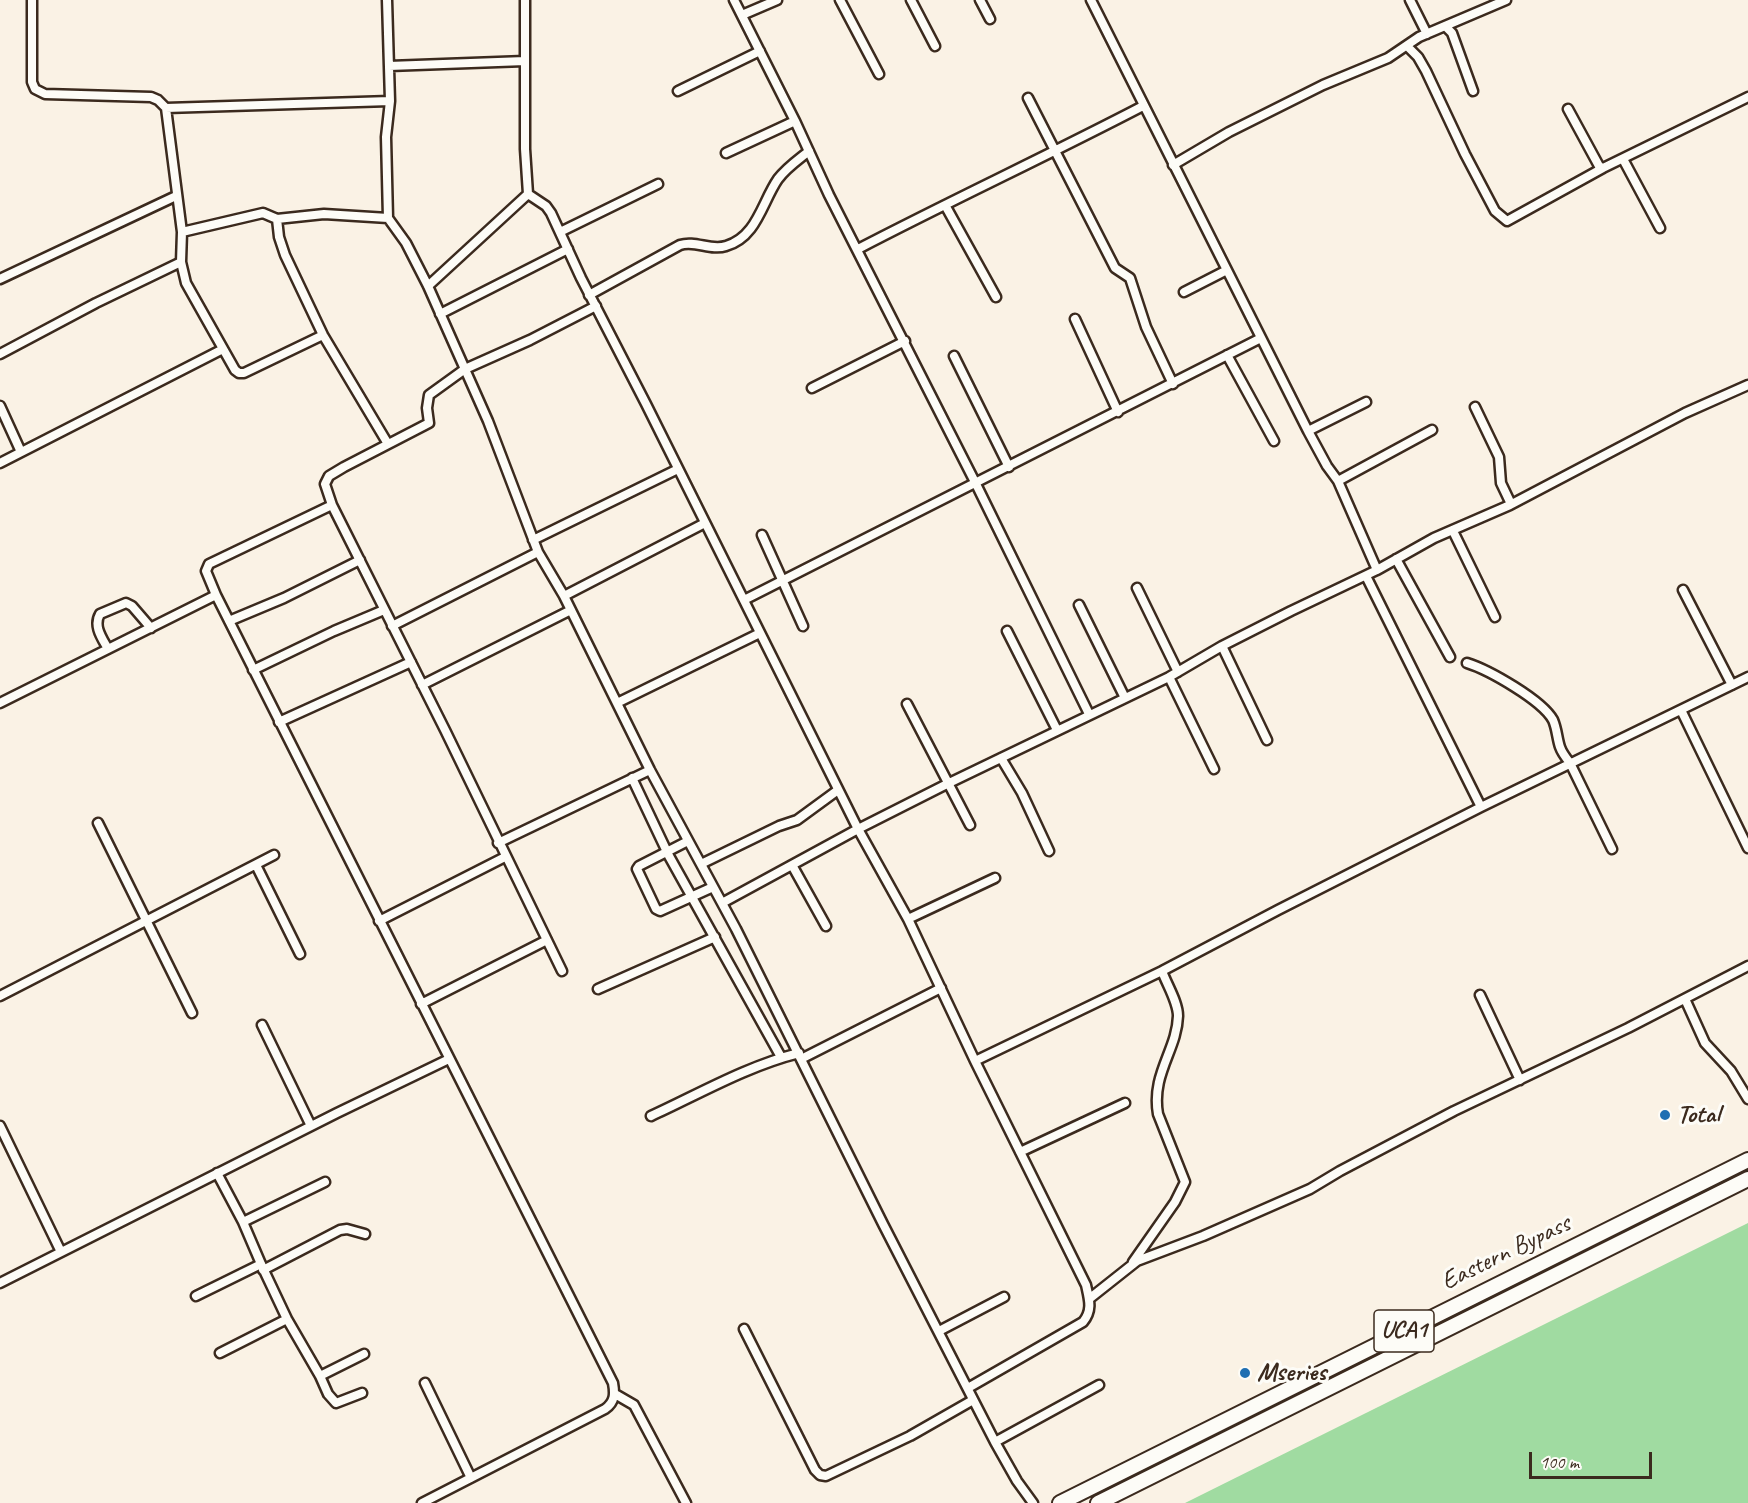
<!DOCTYPE html>
<html>
<head>
<meta charset="utf-8">
<style>
  body { margin:0 }
  #map { position:relative; width:1748px; height:1503px; overflow:hidden; background:#faf2e5; font-family:Caveat,sans-serif }
  canvas { display:block }
  .scale { position:absolute; left:1529px; top:1452px; width:123px; height:27px; box-sizing:border-box; border:3px solid #3b2a1e; border-top:0; padding-left:8px; font-size:18px; line-height:21px; white-space:nowrap; color:#3b2a1e; -webkit-text-stroke:4px #fdfcf7; paint-order:stroke }
</style>
</head>
<body>
<div id="map">
<canvas width="1748" height="1503"></canvas>
<div class="scale">100 m</div>
</div>
<script>
const ctx = document.querySelector('canvas').getContext('2d');
ctx.lineJoin = 'round';
function fill(path, color) { ctx.fillStyle = color; ctx.fill(path, 'evenodd'); }
function strokePath(path, color, width, dash) { ctx.strokeStyle = color; ctx.lineWidth = width; ctx.lineCap = dash ? 'butt' : 'round'; ctx.setLineDash(dash || []); ctx.stroke(path); }
function label(font, color, halo, rows, align = 'center') {
  ctx.font = font + ' Caveat,sans-serif'; ctx.lineWidth = 6; ctx.setLineDash([]); ctx.textBaseline = 'middle'; ctx.strokeStyle = halo; ctx.fillStyle = color; for (const [text, x, y, turn = 0] of rows) {
    ctx.save(); ctx.translate(x, y); ctx.rotate((+turn || 0) * Math.PI / 180); ctx.textAlign = isNaN(turn) ? turn : align; if (halo) ctx.strokeText(text, 0, 0); ctx.fillText(text, 0, 0); ctx.restore();
  }
}
fill(new Path2D(`
  M1748,1223V1503H1185Z`), '#a0dba1');
const minor = new Path2D(`
  M32,0V82L35,89L45,94L151,97L158,100L166,108L182,232L181,262L186,283L235,370L239,373H244L323,335
  M387,0L390,101L386,137L388,218L406,243L428,286L488,421L538,552L564,596L650,770L736,929L883,1224L995,1442L1017,1481L1033,1503
  M734,0L795,121L829,195L976,484L1089,714
  M840,0L879,74
  M911,0L935,46
  M980,0L990,19
  M1091,0L1308,431L1327,466L1338,481L1377,570
  M1410,0L1427,34
  M742,15L777,0
  M1446,27L1452,33L1473,91
  M1407,46L1418,57L1426,71L1465,154L1495,211L1507,221L1603,168
  M389,66L525,61
  M678,91L760,51
  M1028,98L1115,268L1130,278L1146,327L1173,384
  M166,108L390,101
  M1568,109L1599,166L1603,168L1748,97
  M726,153L795,121
  M1623,159L1660,228
  M1173,165L1229,132L1323,85L1388,58L1419,37L1506,0
  M528,194L546,206L551,213L581,278L646,404L858,829L908,919L975,1061L1086,1285C1089,1299 1093,1310 1083,1322L968,1388
  M945,205L996,297
  M277,219L279,237L285,255L323,335L388,444
  M182,232L263,213L277,219L324,214L388,218
  M560,232L658,184
  M858,249C952,200 1049,155 1143,106
  M0,279L176,196
  M428,286L528,194L525,149V0
  M1184,292L1227,270
  M589,295L680,245C695,240 711,251 726,246C757,237 762,202 778,179C787,167 798,160 809,151
  M440,314L568,249
  M1075,319L1118,412
  M0,354L96,303L181,262
  M1227,355L1274,441
  M954,356L1009,467
  M812,388L905,341
  M0,406L21,452
  M1475,407L1499,457L1501,483L1511,504
  M1308,431L1366,402
  M0,463L223,349
  M1338,481L1432,430
  M332,505L209,564L206,571L216,595L613,1383C615,1394 615,1402 605,1409L422,1503
  M1453,531L1495,617
  M762,535L803,626
  M533,540L678,469
  M1396,559L1450,657
  M1366,576L1481,807
  M1137,588L1178,672
  M1683,590L1732,685
  M564,596L705,523
  M744,600L1261,338
  M1079,605L1125,698
  M229,621L284,598L360,560
  M392,626L538,552
  M1007,631L1057,730
  M1222,646L1267,740
  M108,649C102,638 93,626 100,614L126,603L132,606L151,628
  M1467,663C1489,670 1542,700 1553,720C1557,729 1557,738 1560,747C1562,753 1566,758 1570,763L1612,849
  M253,670L334,631L384,610
  M1169,677L1214,769
  M422,685L571,610
  M0,703L216,595
  M617,703L760,633
  M907,704L970,825
  M1681,710L1748,848
  M279,722L411,662
  M1001,758L1022,793L1049,851
  M632,778L669,856L781,1057
  M98,823L192,1013
  M688,841L639,866L637,869L656,909L660,911L713,887
  M498,843L650,770
  M701,864L779,826L797,820L838,790
  M256,865L300,954
  M792,865L826,926
  M722,903L858,829L947,784L1169,677L1222,646L1291,611L1377,570L1434,538L1510,505L1685,413L1748,385
  M908,919L995,878
  M379,921L505,857
  M562,971L445,730L332,505L325,484L329,476L344,467L429,423L427,408L429,395L465,369L530,340L596,306
  M598,989L715,937
  M1480,995L1520,1080
  M0,996L274,855
  M1685,999L1705,1043L1731,1071L1748,1099
  M421,1004L547,940
  M262,1025L311,1126
  M801,1059L941,988
  M975,1061L1162,971L1278,910L1481,807L1748,677
  M651,1116C699,1094 747,1066 799,1053
  M0,1126L61,1252
  M1020,1152L1125,1103
  M217,1173L243,1222L261,1264L287,1319L320,1376L328,1394L336,1403L362,1393
  M243,1222L325,1182
  M1133,1262L1175,1202L1185,1182L1158,1114C1151,1074 1177,1050 1178,1016C1178,1002 1167,985 1162,971
  M263,1270L340,1230L347,1229L365,1234
  M0,1283L337,1113L449,1059
  M196,1296L261,1264
  M1089,1299L1137,1261L1203,1236L1310,1189L1340,1171L1454,1111L1628,1028L1748,966
  M744,1329L815,1470L820,1475L826,1476L910,1436L973,1400
  M939,1331L1004,1297
  M220,1353L287,1319
  M320,1376L364,1354
  M425,1383L471,1478
  M615,1394L634,1405L686,1503
  M995,1442L1099,1385`);
const primary = new Path2D(`
  M1060,1503L1748,1160
  M1098,1503L1748,1179`);
strokePath(minor, '#3b2a1e', 13);
strokePath(primary, '#3b2a1e', 18);
strokePath(minor, '#fdfcf7', 8);
strokePath(primary, '#fdfcf7', 14);
for (const [x, y, r, color] of [
  [1665,1115,6,"#1f6fb2"],
  [1245,1373,6,"#1f6fb2"]
]) { const dot = new Path2D(); dot.arc(x, y, r, 0, 2 * Math.PI); ctx.fillStyle = color; ctx.fill(dot); strokePath(dot, '#fdfcf7', 2); }
for (const [x, y, w] of [
  [1404,1331,60]
]) { const box = new Path2D(); box.roundRect(x - w / 2, y - 21, w, 42, 4.5); ctx.fillStyle = '#fdfcf7'; ctx.fill(box); strokePath(box, '#3b2a1e', 1.5); }
label('bold 24px', '#3b2a1e', null, [
  ["UCA1",1404,1331]
]);
label('bold 26px', '#3b2a1e', '#fdfcf7', [
  ["Total",1677,1115],
  ["Mseries",1257,1373]
], 'left');
label('26px', '#3b2a1e', '#fdfcf7', [
  ["Eastern Bypass",1506,1253,-26]
]);
</script>
</body>
</html>
